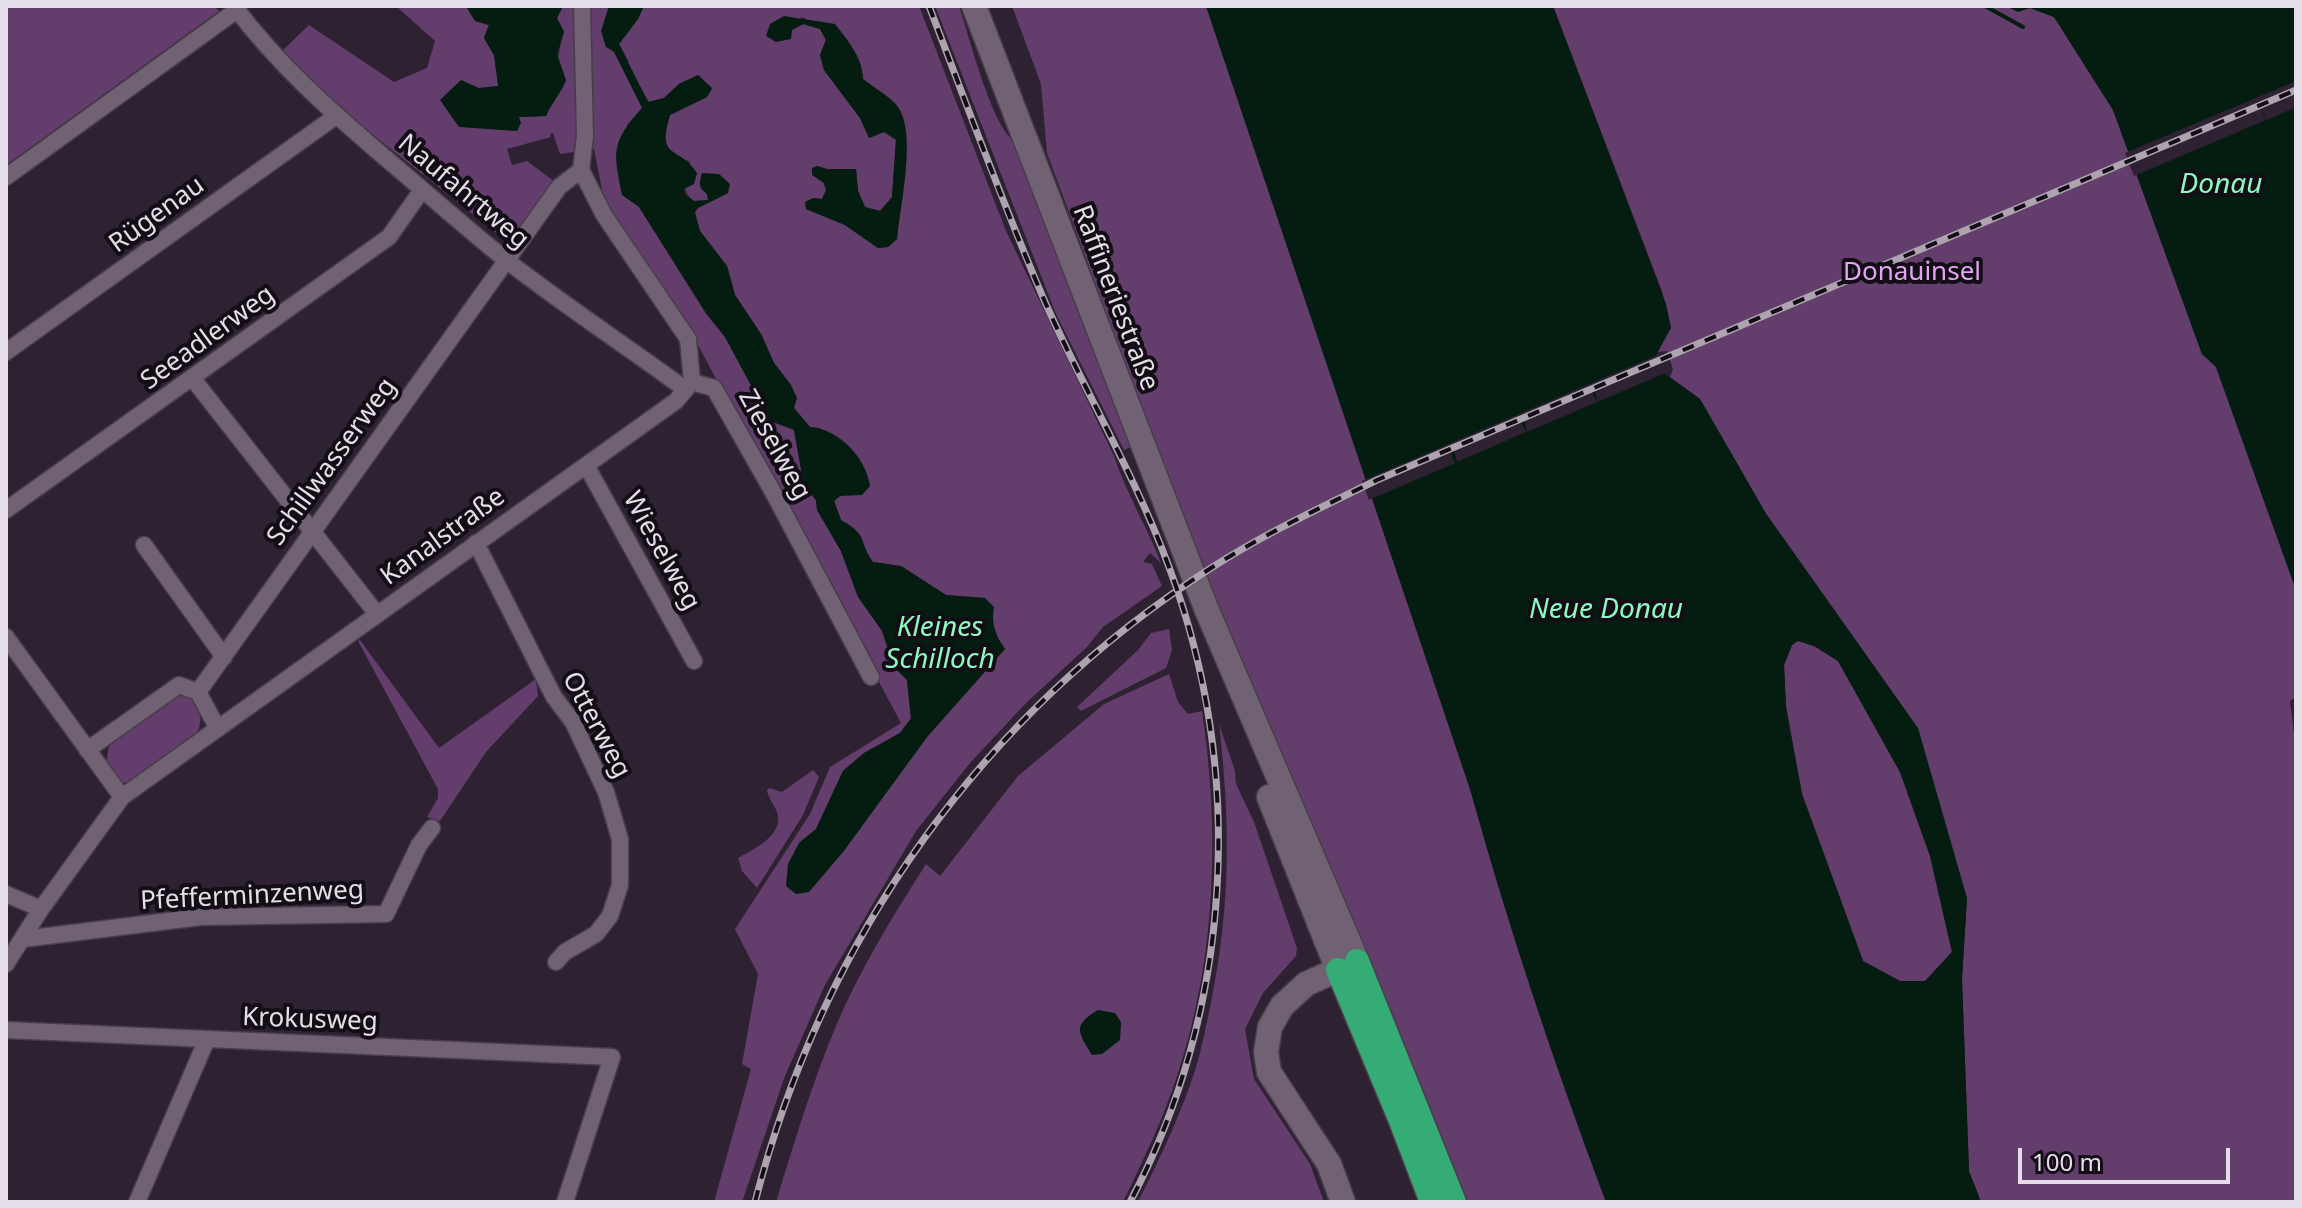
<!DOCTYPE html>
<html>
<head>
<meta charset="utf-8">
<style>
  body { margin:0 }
  #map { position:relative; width:2302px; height:1208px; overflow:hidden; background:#2e2232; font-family:"Noto Sans",sans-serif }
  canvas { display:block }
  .frame { position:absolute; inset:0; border:8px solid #e5dde7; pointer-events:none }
  .scale { position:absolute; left:2018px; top:1148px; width:212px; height:36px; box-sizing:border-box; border:4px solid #e5dde7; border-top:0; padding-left:10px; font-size:24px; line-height:28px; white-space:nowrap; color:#e5dde7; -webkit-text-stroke:6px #130e15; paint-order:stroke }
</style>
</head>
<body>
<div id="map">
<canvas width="2302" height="1208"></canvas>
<div class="frame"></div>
<div class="scale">100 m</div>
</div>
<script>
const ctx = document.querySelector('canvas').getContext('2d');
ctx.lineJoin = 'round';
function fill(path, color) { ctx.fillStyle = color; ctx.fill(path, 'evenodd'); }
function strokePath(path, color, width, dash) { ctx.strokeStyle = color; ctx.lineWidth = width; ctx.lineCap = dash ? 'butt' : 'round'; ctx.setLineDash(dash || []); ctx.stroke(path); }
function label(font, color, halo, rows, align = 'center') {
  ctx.font = font + ' "Noto Sans",sans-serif'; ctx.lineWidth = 8; ctx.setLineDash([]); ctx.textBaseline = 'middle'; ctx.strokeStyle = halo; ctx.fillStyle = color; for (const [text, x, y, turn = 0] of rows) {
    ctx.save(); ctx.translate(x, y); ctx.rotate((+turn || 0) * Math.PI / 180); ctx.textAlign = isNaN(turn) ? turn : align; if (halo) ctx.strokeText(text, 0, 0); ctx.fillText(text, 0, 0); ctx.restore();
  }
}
fill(new Path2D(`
  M6,6H214L219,11L6,165Z
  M396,6H466L475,21L489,25L484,38L494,55L499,86L479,88L518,117L546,116C558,90 555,59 564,32L557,18L563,6H609L602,31L606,47L629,62L619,44L638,19L644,6H919L1006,231L1114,456C1126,493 1147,527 1161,563L1150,553L1143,562L1152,564L1162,586L1103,627L1087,647L1026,703L970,763L916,831L825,985L785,1076L742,1202H714L751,1069L742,1064L758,974L735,929L810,814L830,767L901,723L684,319L611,211L602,190L594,149L560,154L553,133L550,134L551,137L507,149L512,165L527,161L555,182C542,200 524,236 499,235L343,111L281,52L309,25L394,82L427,68L435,41ZM802,17C832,34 861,41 863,79L896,104L906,151L897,239L888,247L878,248L845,225L806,209L813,198L822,199L826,190L817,166L827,169H856L858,191L865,207L880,211L892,198L896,139L884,132L869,138L860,118L824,70L820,55L826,40L820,29L803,24L792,30ZM698,75L712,89L707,97L670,115C662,142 663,150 690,162C686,178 679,190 694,201L708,200L707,194L728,193L698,208L694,213L700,231L727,266L735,295L761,334L774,363L791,385L794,408L810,427L820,428L840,496L834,501L841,520L873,562L901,566L946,595L985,598L998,639L1005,649L927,737L843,852L799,843L816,829L843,771L864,753L900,733L911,718L907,680L894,667L882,630L858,597L841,551L817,510L816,500L804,486L794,430L760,401L725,337L706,314L639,207L627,125L642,108L639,85L649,102L664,98L679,84Z
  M935,6H959C970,38 991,126 1016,143L1133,446L1124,450L1056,314Z
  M1012,6H1206L1470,789C1509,929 1555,1066 1606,1202H1467L1378,984L1285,783L1163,466L1047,153L1041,84Z
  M1553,6H2006L2018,11L2030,8L2054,17L2113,110L2202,354L2216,367L2296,590V697L2290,701L2294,734L2296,736V1202H1981L1969,1171L1962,979L1967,898L1765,512L1700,399L1670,377L1673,369L1667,351L1658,352V348L1671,328L1662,291Z
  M1169,629L1172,650L1166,668L1081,711L1077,707L1138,650L1151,633Z
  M360,640L439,748L536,679L538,696L486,752L440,821L427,817L438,798V789L358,641Z
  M1798,640L1814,646L1838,661L1900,772L1930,856L1952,952L1925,981H1900L1863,961L1802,794L1786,707L1784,665L1792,645Z
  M1169,674L1178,702L1188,714L1202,711C1220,830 1216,959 1178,1073C1164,1118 1143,1160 1123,1202H776C794,1143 812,1083 836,1026C860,969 893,916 926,864L940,876L1018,776L1104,704Z
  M176,693C197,693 205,713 198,731L130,782C106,788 102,754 113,740Z
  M1219,724L1235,771L1236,784L1254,822L1297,948L1296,956L1263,993L1245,1029L1254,1079L1310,1164L1324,1202H1138C1157,1164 1176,1125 1190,1085C1201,1056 1206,1026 1212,997C1231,902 1230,819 1219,724Z
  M813,770L819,777L803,815L757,888L742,871L738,858C752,850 781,837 778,816C777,808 769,800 767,791L769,788L782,792Z`), '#633d6c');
fill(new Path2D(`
  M466,6H563L557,18L564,32L557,54L566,80C561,94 552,102 546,116L519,117L521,123L517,131L459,127L440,100L461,80L479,88L498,86L494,55L484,38L489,25L475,21Z
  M609,6H644L638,19L619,44L648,102L664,98L679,84L698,75L712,88L707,97L670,115C656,161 678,144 697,173L694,184L684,189L685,195L694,201L708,200L707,194C698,188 699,183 702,173L719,174L730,184L728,193L698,208L695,212L700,231L727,266L735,295L761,334L774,363L791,385L797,398L794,408L810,427C839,429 866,458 870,486L862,495L840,496L834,501L841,520C869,535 858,541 873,562L901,566L946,595L985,598L994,607C991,624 995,635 1005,649L927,737L843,852L809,892L796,894L786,886L788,864L799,843L816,829L843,771L864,753L900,733L911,719L907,680L894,667L882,631L858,597L841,551L817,510L816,500L804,486L794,430L770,421L725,337L707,314L639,207L622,195C613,150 611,143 642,108L613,50L606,47L601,31Z
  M1206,6H1553L1666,304L1671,328L1656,355L1665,374L1700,399L1765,512L1918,728L1967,898L1962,979L1969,1171L1981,1202H1606C1555,1066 1509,929 1470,789ZM1798,641L1814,646L1838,661L1900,772L1930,856L1952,952L1925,981H1900L1863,961L1802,794L1786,707L1784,665L1792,645Z
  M2006,6H2296V590L2216,367L2202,354L2113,110L2054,17L2030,8L2018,12Z
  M784,16L835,24C849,42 862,57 863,79C874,88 890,96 898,107C917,134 900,207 897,239L888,247L878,248L845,225L806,209L805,202L813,198L822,199L826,190L824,183L812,175V168L817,166L827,169H856L858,191L865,207L880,211L892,197L896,140L884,132L869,138L860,118L824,70L820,55L826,40L820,29L803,24L792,30L791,39L776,42L766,36L770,24Z
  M1098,1010L1115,1013L1121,1022L1120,1040L1102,1054L1092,1055C1078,1032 1072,1025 1098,1010Z`), '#051c11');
fill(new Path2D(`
  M2296,81V107L2267,120L2256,98L2266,120L2134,176L2125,153Z
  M1662,353L1660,356L1668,372L1597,402L1594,385H1591L1589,386L1597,402L1527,432L1523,415H1520L1518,417L1526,432L1457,462L1453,445H1450L1448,447L1455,463L1369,500L1362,481Z`), '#2e2232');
strokePath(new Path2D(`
  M1985,6L2023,27`), '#051c11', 4);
const street = new Path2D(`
  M234,6C278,65 333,113 389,161C428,194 466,228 506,260C564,305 626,346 685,389
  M581,170L604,215L688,339L692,382
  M6,177L237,10
  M6,352L336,116
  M193,379L377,614
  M692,382L714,388L773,492L871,677
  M586,465L694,661
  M6,510L389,237L422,190
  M476,543L554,697L573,722L606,792L620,839V885L610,916L596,934L565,952L556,962
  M144,545L224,657
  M6,637L122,797
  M198,692L559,187L581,170L585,136L582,6
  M87,750L179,685L198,692L218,729
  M6,894L41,909
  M23,939L201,917L386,914L419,845L432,828
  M6,964L41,909L122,797L676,401L692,382
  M6,1030L612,1057L565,1202
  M137,1202L207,1039`);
const secondary = new Path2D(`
  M974,6L1206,608L1357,961L1306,984L1282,1006L1270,1027L1266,1052L1269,1072L1329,1164L1343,1202
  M1269,797L1338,970`);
const highway = new Path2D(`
  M1357,961L1454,1202
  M1338,970L1401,1121L1432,1202`);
strokePath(street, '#483d4a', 19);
strokePath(secondary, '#483d4a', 27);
strokePath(highway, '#483d4a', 27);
strokePath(street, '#706173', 16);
strokePath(secondary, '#706173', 24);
strokePath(highway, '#35ab76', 24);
const rail = new Path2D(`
  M929,6C967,105 1003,205 1045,302C1085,392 1135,475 1169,567C1246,773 1233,1008 1130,1202
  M755,1202C823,938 981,715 1211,568C1264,534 1320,508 1377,480L2296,90`);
strokePath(rail, '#ada4b0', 7);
strokePath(rail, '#130e15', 4, [12]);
label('26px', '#e5dde7', '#130e15', [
  ["Naufahrtweg",463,192,40],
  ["Rügenau",157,215,-36],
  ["Raffineriestraße",1115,298,69],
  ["Seeadlerweg",208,338,-36],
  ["Zieselweg",774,445,61],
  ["Schillwasserweg",332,462,-54],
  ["Kanalstraße",443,537,-36],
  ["Wieselweg",661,551,61],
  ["Otterweg",596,725,62],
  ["Pfefferminzenweg",252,896,-3],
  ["Krokusweg",310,1020,2]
]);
label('26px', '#e4a5f3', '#130e15', [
  ["Donauinsel",1912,273]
]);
label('italic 28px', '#8ff8c1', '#130e15', [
  ["Donau",2221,185],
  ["Neue Donau",1606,610],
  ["Kleines",940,628],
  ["Schilloch",940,660]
]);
</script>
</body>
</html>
